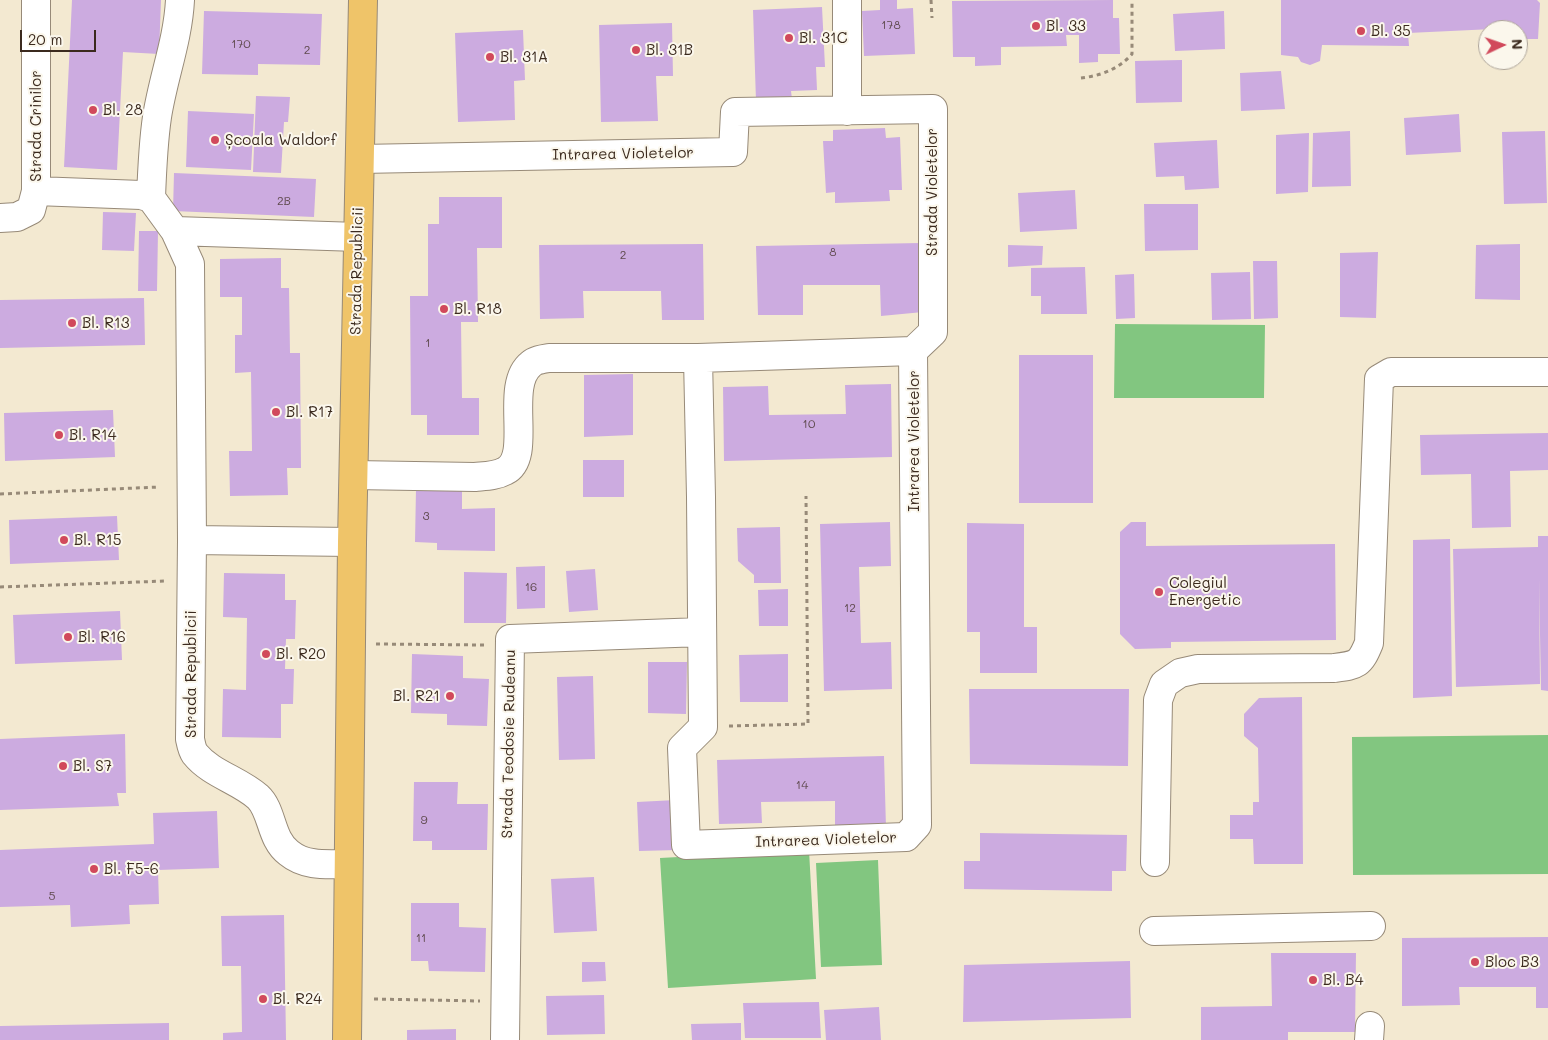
<!DOCTYPE html>
<html>
<head>
<meta charset="utf-8">
<style>
  body { margin:0 }
  #map { position:relative; width:1548px; height:1040px; overflow:hidden; background:#f3e9d1; font-family:Mali,sans-serif }
  canvas { display:block }
  .north { position:absolute; left:1478px; top:20px; width:50px; height:50px; box-sizing:border-box; background:#fbf7ec; border:1px solid #aea59a; border-radius:50%; rotate:87deg; font-size:14px; font-weight:700; line-height:20px; text-align:center; color:#3b2a1e }
  .north::after { content:''; display:block; margin:auto; width:18px; height:22px; background:#d1495b; clip-path:polygon(50% 0,100% 100%,50% 72%,0 100%) }
  .scale { position:absolute; left:20px; top:30px; width:76px; height:22px; box-sizing:border-box; border:2px solid #3b2a1e; border-top:0; padding-left:6px; font-size:15px; line-height:18px; white-space:nowrap; color:#3b2a1e; -webkit-text-stroke:4px #fbf7ec; paint-order:stroke }
</style>
</head>
<body>
<div id="map">
<canvas width="1548" height="1040"></canvas>
<div class="north">N</div>
<div class="scale">20 m</div>
</div>
<script>
const ctx = document.querySelector('canvas').getContext('2d');
ctx.lineJoin = 'round';
function fill(path, color) { ctx.fillStyle = color; ctx.fill(path, 'evenodd'); }
function strokePath(path, color, width, dash) { ctx.strokeStyle = color; ctx.lineWidth = width; ctx.lineCap = dash ? 'butt' : 'round'; ctx.setLineDash(dash || []); ctx.stroke(path); }
function label(font, color, halo, rows, align = 'center') {
  ctx.font = font + ' Mali,sans-serif'; ctx.lineWidth = 4; ctx.setLineDash([]); ctx.textBaseline = 'middle'; ctx.strokeStyle = halo; ctx.fillStyle = color; for (const [text, x, y, turn = 0] of rows) {
    ctx.save(); ctx.translate(x, y); ctx.rotate((+turn || 0) * Math.PI / 180); ctx.textAlign = isNaN(turn) ? turn : align; if (halo) ctx.strokeText(text, 0, 0); ctx.fillText(text, 0, 0); ctx.restore();
  }
}
fill(new Path2D(`
  M1115,324L1265,325L1264,398H1114Z
  M1548,735V874L1353,875L1352,737Z
  M809,850L816,979L668,988L660,858Z
  M878,860L882,965L821,967L816,863Z`), '#82c680');
fill(new Path2D(`
  M72,0H161L159,54L123,52L117,170L64,167Z
  M880,0H897V9L913,8L915,54L864,56L862,11L880,10Z
  M1113,0V18H1119L1120,54H1098V62L1079,63V35H1066L1067,46L1001,47V65L975,66V57H953L952,1Z
  M1281,0H1537L1540,3L1538,39H1518V30L1493,29L1408,33L1409,46L1322,45L1320,61L1310,65L1301,62L1298,57L1281,55Z
  M822,7L825,67H816L817,90L791,91L792,99L756,101L753,10Z
  M204,11L322,14L320,65L258,64V75L202,74Z
  M1224,11L1225,49L1175,51L1173,14Z
  M672,23L673,76H656L658,121L601,122L599,25Z
  M523,30L525,80L514,81L515,120L458,122L455,33Z
  M1182,60V102L1136,103L1135,61Z
  M1281,71L1285,109L1241,111L1240,73Z
  M256,96L290,97L288,122H284L281,173L253,172Z
  M188,111L254,114L251,170L186,167Z
  M1459,114L1461,152L1406,155L1404,118Z
  M885,128L886,138L900,137L902,190H889L890,201L835,203V192L826,193L823,141H833V130Z
  M1350,131L1351,186L1312,187L1313,133Z
  M1545,131L1547,203L1504,204L1502,132Z
  M1309,133L1308,192L1276,194V135Z
  M1217,140L1219,188L1185,190L1184,176L1156,177L1154,143Z
  M174,173L316,179L314,217L173,211Z
  M1075,190L1077,229L1020,232L1018,193Z
  M439,197H502V248H477L478,322H461L462,398H479V435H427V415H411L410,296H428V224H439Z
  M1144,204H1198V250L1145,251Z
  M103,212L136,213L134,251L102,250Z
  M139,231H158L157,291H138Z
  M921,243L923,312L881,316L880,285H803V315H758L756,246Z
  M703,244L704,320H662L661,291H583L584,318L540,319L539,245Z
  M1520,244V300L1475,299L1476,245Z
  M1008,245L1043,246L1042,265L1008,267Z
  M1378,252L1376,318L1340,317V253Z
  M281,258V288H289L290,353H300L301,468H287L288,495L230,496L229,451H252L251,372L235,373V335H242V297H220V259Z
  M1253,261H1277L1278,318L1254,319Z
  M1085,267L1087,314H1041V296H1031V268Z
  M1250,272L1251,319L1212,320L1211,273Z
  M1134,274L1135,318L1116,319L1115,275Z
  M144,298L145,345L0,348V300Z
  M1019,355H1093V503H1019Z
  M633,374V435L584,437V375Z
  M891,384L892,457L724,461L723,387L768,386L769,415L846,414L845,385Z
  M113,410L115,457L5,461L4,413Z
  M1548,433V470L1510,471L1511,527L1472,528L1471,474L1421,475L1420,435Z
  M583,460H624V497H583Z
  M416,489L462,490V509L495,508V551L437,550V543L415,542Z
  M117,516L119,560L10,564L9,520Z
  M890,522L891,566L859,567L861,643L891,642L892,689L824,691L820,524Z
  M1131,522H1146V546L1335,544L1336,640L1171,642V648L1135,649L1120,634V532Z
  M967,523L1024,524V627H1037V673H980V632H967Z
  M780,527L781,583H754V575L738,561L737,528Z
  M1538,536H1548V691L1541,690L1539,578L1540,684L1456,687L1453,549L1538,547Z
  M1450,539L1452,696L1413,698V540Z
  M545,566V608L517,609L516,567Z
  M595,569L598,610L569,612L566,571Z
  M464,572L507,573L506,623H464Z
  M224,573L285,574V600H296L295,639H286L285,669H294L293,704H281V738L222,737L223,689L246,690L247,618L223,617Z
  M788,589V626H759L758,590Z
  M120,611L122,660L15,664L13,615Z
  M412,654L463,656V678L489,679L487,726L447,725V714L411,713Z
  M788,654V702H740L739,655Z
  M648,662H687L686,714L648,713Z
  M593,676L595,759L559,760L557,677Z
  M969,689H1129L1128,766L970,764Z
  M1302,697L1303,864H1254L1253,839H1230V815H1253V802H1259L1258,748L1244,736V714L1259,698Z
  M125,734L126,793H117L119,806L0,810V739Z
  M884,756L886,828L835,829V801L761,802L762,823L719,824L717,760Z
  M414,782H458L457,804H488L487,850H432V841H413Z
  M676,800L678,850L639,851L637,802Z
  M217,811L219,868L158,870L159,904L129,905L130,924L71,927L70,905L0,907V850L154,844L153,813Z
  M980,833L1127,835L1126,871H1112V891L964,889V861H980Z
  M594,877L597,931L554,933L551,879Z
  M411,903H459V927L486,928L485,972L429,971L428,961H411Z
  M284,915L286,1040H223V1033L242,1032L241,966H222L221,916Z
  M1548,937V1008H1536V987H1459L1460,1005L1402,1006V938Z
  M1271,953H1356L1355,1032H1288V1040H1201V1007L1272,1006Z
  M1130,961L1131,1018L963,1022L964,965Z
  M582,962H605L606,981L582,982Z
  M604,995L605,1034L547,1035L546,996Z
  M819,1002L821,1038H745L743,1003Z
  M879,1007L881,1040H826L824,1010Z
  M169,1023V1040H0V1026Z
  M741,1023V1040H692L691,1024Z
  M456,1029V1040H407V1030Z`), '#ccabe0');
const minor = new Path2D(`
  M847,0V111
  M360,159L733,152L735,112L933,109V332L913,351
  M36,191L141,195L151,198L175,231L190,264L192,540L190,739C191,744 192,750 195,754C211,774 239,780 258,797C273,811 270,839 289,853C306,867 328,864 348,864
  M151,198C152,171 153,144 157,117C163,78 178,40 180,0
  M0,218L17,217L31,210L36,191V0
  M175,231L358,237
  M698,358L701,497L703,727L682,748L686,845L906,837L917,825L913,351
  M354,475L475,477C485,476 496,476 505,471C534,457 503,386 531,364C535,360 543,359 549,358H698L913,351
  M192,540L352,542
  M1155,862L1158,700L1164,684L1180,673L1198,669L1334,668C1357,665 1360,665 1369,643L1379,379L1391,372H1548
  M1154,931L1371,926
  M505,1040L510,639L702,632
  M1369,1040L1370,1026`);
const major = new Path2D(`
  M347,1040L352,542L363,0`);
strokePath(minor, '#978a78', 30);
strokePath(major, '#978a78', 30);
strokePath(new Path2D(`
  M931,0L932,18
  M1081,78C1100,76 1119,69 1132,54V0
  M0,494L159,487
  M0,587L166,581
  M376,644L485,645
  M729,726L808,724L806,496
  M374,999L480,1001`), '#978a78', 3, [4, 4]);
strokePath(minor, '#fff', 28);
strokePath(major, '#efc469', 28);
for (const [x, y, r, color] of [
  [1036,26,5,"#d1495b"],
  [1361,31,5,"#d1495b"],
  [789,38,5,"#d1495b"],
  [636,50,5,"#d1495b"],
  [490,57,5,"#d1495b"],
  [93,110,5,"#d1495b"],
  [215,140,5,"#d1495b"],
  [444,309,5,"#d1495b"],
  [72,323,5,"#d1495b"],
  [276,412,5,"#d1495b"],
  [59,435,5,"#d1495b"],
  [64,540,5,"#d1495b"],
  [1159,592,5,"#d1495b"],
  [68,637,5,"#d1495b"],
  [266,654,5,"#d1495b"],
  [450,696,5,"#d1495b"],
  [63,766,5,"#d1495b"],
  [94,869,5,"#d1495b"],
  [1475,962,5,"#d1495b"],
  [1313,980,5,"#d1495b"],
  [263,999,5,"#d1495b"]
]) { const dot = new Path2D(); dot.arc(x, y, r, 0, 2 * Math.PI); ctx.fillStyle = color; ctx.fill(dot); strokePath(dot, '#fbf7ec', 2); }
label('12px', '#5f4a4e', null, [
  ["178",891,25],
  ["170",241,44],
  ["2",307,50],
  ["2B",284,201],
  ["8",833,252],
  ["2",623,255],
  ["1",428,343],
  ["10",809,424],
  ["3",426,516],
  ["16",531,587],
  ["12",850,608],
  ["14",802,785],
  ["9",424,820],
  ["5",52,896],
  ["11",421,938]
]);
label('15px', '#3b2a1e', '#fbf7ec', [
  ["Bl. 33",1046,26],
  ["Bl. 35",1371,31],
  ["Bl. 31C",799,38],
  ["Bl. 31B",646,50],
  ["Bl. 31A",500,57],
  ["Bl. 28",103,110],
  ["Școala Waldorf",225,140],
  ["Bl. R18",454,309],
  ["Bl. R13",82,323],
  ["Bl. R17",286,412],
  ["Bl. R14",69,435],
  ["Bl. R15",74,540],
  ["Colegiul",1169,583],
  ["Energetic",1169,600],
  ["Bl. R16",78,637],
  ["Bl. R20",276,654],
  ["Bl. R21",440,696,"right"],
  ["Bl. S7",73,766],
  ["Bl. F5-6",104,869],
  ["Bloc B3",1485,962],
  ["Bl. B4",1323,980],
  ["Bl. R24",273,999]
], 'left');
label('15px', '#3b2a1e', '#fbf7ec', [
  ["Strada Crinilor",36,126,-90],
  ["Intrarea Violetelor",623,154,-1],
  ["Strada Violetelor",932,192,-90],
  ["Strada Republicii",357,271,-89],
  ["Intrarea Violetelor",914,441,-90],
  ["Strada Republicii",191,674,-90],
  ["Strada Teodosie Rudeanu",509,744,-89],
  ["Intrarea Violetelor",826,840,-2]
]);
</script>
</body>
</html>
